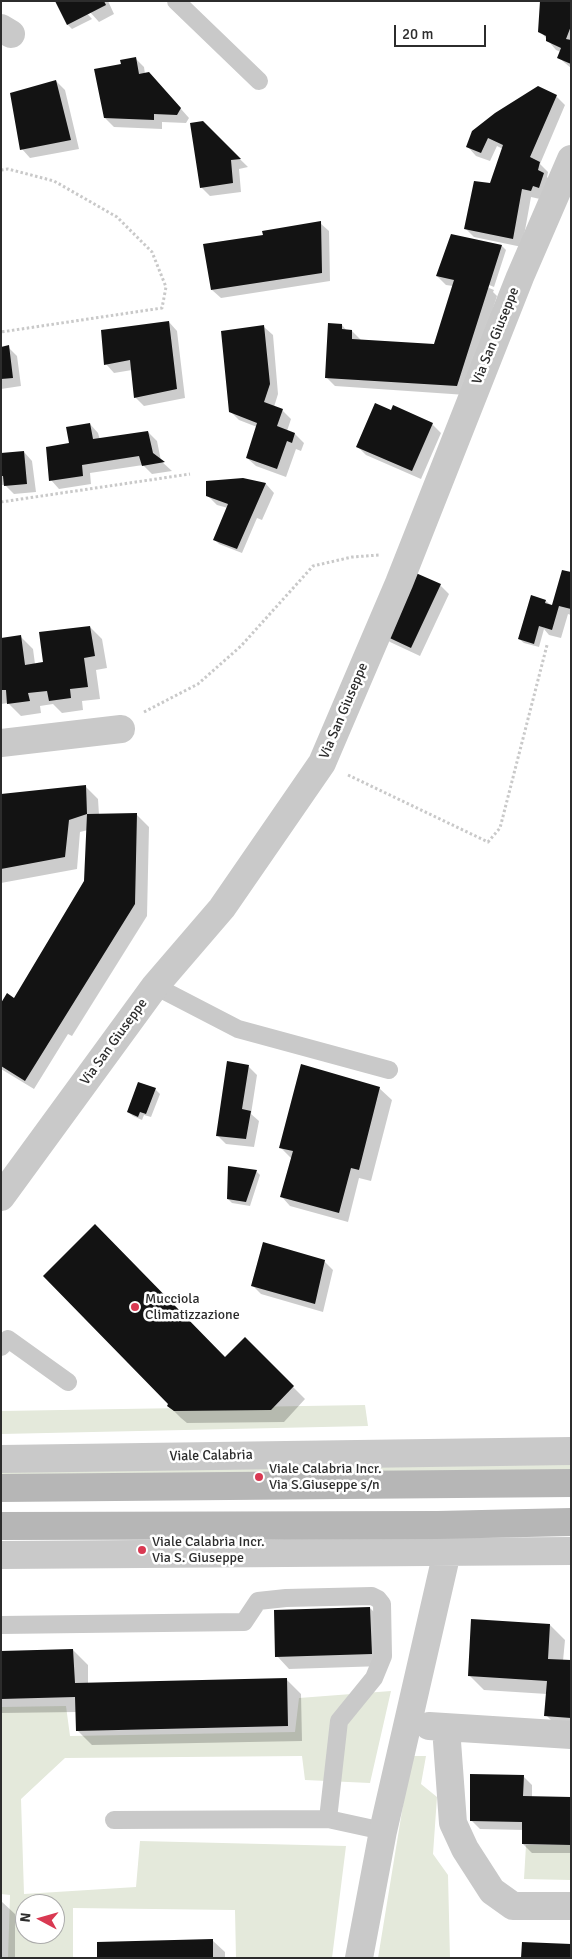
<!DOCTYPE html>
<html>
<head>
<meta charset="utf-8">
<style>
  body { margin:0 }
  #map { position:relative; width:572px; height:1959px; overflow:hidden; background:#fff; font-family:Signika,sans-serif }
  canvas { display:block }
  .frame { position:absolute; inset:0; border:2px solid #2c2c2c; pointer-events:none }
  .north { position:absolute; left:15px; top:1894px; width:50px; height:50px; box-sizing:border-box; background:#fff; border:1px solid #ababab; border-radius:50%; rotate:276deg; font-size:14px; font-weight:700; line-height:20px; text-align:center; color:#2c2c2c }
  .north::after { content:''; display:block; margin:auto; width:18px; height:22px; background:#d93952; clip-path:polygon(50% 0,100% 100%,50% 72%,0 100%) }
  .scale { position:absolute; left:394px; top:25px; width:92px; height:22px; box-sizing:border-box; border:2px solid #2c2c2c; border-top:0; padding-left:6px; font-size:15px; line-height:18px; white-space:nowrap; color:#2c2c2c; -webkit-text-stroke:4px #fff; paint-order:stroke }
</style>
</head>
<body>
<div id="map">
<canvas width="572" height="1959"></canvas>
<div class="frame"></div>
<div class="north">N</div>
<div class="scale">20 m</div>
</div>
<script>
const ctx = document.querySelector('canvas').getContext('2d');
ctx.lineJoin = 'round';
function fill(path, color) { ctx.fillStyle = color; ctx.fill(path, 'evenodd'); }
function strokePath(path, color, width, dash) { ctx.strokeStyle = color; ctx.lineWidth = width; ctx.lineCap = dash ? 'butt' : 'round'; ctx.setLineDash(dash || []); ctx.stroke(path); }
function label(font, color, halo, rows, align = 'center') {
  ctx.font = font + ' Signika,sans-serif'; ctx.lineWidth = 5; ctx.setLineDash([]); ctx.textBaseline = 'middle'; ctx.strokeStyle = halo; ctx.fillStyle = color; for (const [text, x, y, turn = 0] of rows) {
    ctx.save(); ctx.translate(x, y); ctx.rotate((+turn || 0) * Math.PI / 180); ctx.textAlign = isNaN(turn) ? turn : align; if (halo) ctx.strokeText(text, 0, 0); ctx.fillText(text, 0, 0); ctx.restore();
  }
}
fill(new Path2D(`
  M365,1405L368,1426L1,1434V1411Z
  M571,1460V1470L1,1477V1466Z
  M391,1691L370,1783L305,1780L302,1756L65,1758L21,1799L24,1894L136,1887L140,1841L346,1846L332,1958H236L235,1910L73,1908V1958H8L10,1895L1,1894V1707L66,1706L70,1736L295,1732L299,1698ZM25,1904H55V1934H25Z
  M411,1756H426L421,1784L437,1797L433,1854L448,1875L450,1958H378Z
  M526,1845H571V1880L524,1879Z`), '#e4e9db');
fill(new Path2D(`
  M56,1H76L92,19L72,29L68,25Z
  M80,1H108L114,14L99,22Z
  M571,1V68L559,58L561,52L556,50L540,31Z
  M135,58L144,67L145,74L158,83L189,118L186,123L162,122V129L114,127L105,118L122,65Z
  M56,81L65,90L79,149L30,158L22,149Z
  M556,96L565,105L540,164L548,172L547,177L552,183L540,199L531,197L522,247L474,237L465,228L491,184L503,149L497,146L490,161L476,156L468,147Z
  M203,123L248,167L239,169L241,192L210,196L201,187Z
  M320,223L329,231L330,281L221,298L212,290L264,236Z
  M452,236L502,246L506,250L494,287L477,280V283L494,290L493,292L497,296L466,395L335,386L326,377L342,325L347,331H352L361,340L434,345L453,286L446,285L437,276Z
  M169,322L177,331L185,398L144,406L135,397L132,370L114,373L106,364Z
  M264,327L273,335L278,394L274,407L282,410L291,419L287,431L295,434L304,443L301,451L296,449L286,477L256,466L247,458L257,427L239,420L230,411Z
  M8,347L17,356L21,386L1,389V348Z
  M90,424L98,433L100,440L148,432L157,441L161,461L172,471L152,474L143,465L90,473L91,484L59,489L51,480L71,444Z
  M432,424L441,433L421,479L366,455L357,446Z
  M24,452L32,461L36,492L14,494L5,485H1V454Z
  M243,479L266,484L274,493L262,520L257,518L242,553L219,544L215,540L228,508L217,505L208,496Z
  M571,573V615L568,614L561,638L549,635L544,629L539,647L524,643L519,639L546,601L553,607Z
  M440,585L449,594L420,656L390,642L381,633Z
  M90,627L102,639L107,668L96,670L100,699L82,701L83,710L62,713L53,704L40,706L41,713L21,716L8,703L1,704V640L21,637L33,649L35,664L45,663Z
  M86,787L98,799L99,815L136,814L149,827L147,916L72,1036L68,1034L34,1089L1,1069V1005L15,999L86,882L88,830L80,832L77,869L1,883V795Z
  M248,1066L257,1075L251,1114L259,1121L254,1147L226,1144L217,1135Z
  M139,1083L155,1089L160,1094L151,1117L144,1115L142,1120L133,1116L128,1112Z
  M379,1088L392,1100L371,1181L359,1178L348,1222L290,1206L282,1197L292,1159L281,1148Z
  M256,1171L260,1175L250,1206L232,1203L228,1199Z
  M324,1261L333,1270L323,1312L261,1294L253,1286Z
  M245,1339L305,1399L284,1422L187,1423L181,1418L169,1406L225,1359Z
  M370,1608L382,1620L384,1666L289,1669L277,1656Z
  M550,1625L565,1640L563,1661L571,1662V1731L561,1730L546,1715L547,1694L484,1690L469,1675Z
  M73,1650L88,1665V1684L286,1679L301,1694L302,1741L92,1745L77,1730V1712L1,1713V1652Z
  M523,1776L532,1785V1797L571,1798V1853H532L523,1844L524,1830L480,1829L471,1820Z
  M1,1901L15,1914V1958H1Z
  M212,1940L225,1952V1958H99Z`), '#0003');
fill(new Path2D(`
  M55,1H104L106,5L67,25Z
  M540,1H571V26L566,39L571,40V64L557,58L561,48L546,41V36L538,32Z
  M136,57L139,74L149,72L181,108L177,115L154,114V120L104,118L94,69L121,64L120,60Z
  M56,80L71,140L20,150L10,93Z
  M538,86L557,95L530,157L540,162L538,170L544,173L539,188L533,186L531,191L522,189L513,239L464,229L474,181L490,183L503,145L488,138L481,153L466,147L472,131L495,113Z
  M203,121L241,159L231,160L233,183L200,188L190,123Z
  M321,221L322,273L211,290L203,244L263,235L262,231Z
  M451,234L502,245L457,386L325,378L328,323L342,324V329L352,330V339L434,344L454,280L436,276Z
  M169,321L177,389L134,398L130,360L104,365L101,330Z
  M264,325L270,384L264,402L283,409L277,426L295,433L292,443L287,441L277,469L246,458L257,423L229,412L221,331Z
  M9,345L13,378L1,379V347Z
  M375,403L391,410L393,405L433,423L412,471L356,447Z
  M90,423L93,439L148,431L153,453L165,462L142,466L139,456L82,465L83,476L49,481L46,447L69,443L66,427Z
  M24,451L27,484L4,486L3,476H1V453Z
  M243,478L266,483L237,549L213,540L228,504L206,496V481Z
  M409,570L441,584L411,648L379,633Z
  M562,570L571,572V609L559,606L552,630L539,626L534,644L518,639L531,595L546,600L545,603L552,605Z
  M90,626L95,656L84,658L88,687L70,689L71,698L49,701L47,691L28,693L30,701L7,704L6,690H1V638L21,635L25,665L43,662L39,632Z
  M86,785L87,814L137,813L135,904L25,1081L1,1066V1003L7,993L14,998L84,881L87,814L69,820L65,857L1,869V794Z
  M227,1061L249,1065L242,1109L251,1111L246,1139L216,1136Z
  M301,1064L380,1087L359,1170L351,1168L339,1213L280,1197L293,1151L279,1148Z
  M138,1082L156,1088L146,1114L140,1112L138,1117L127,1112Z
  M228,1166L257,1170L246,1202L227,1199Z
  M95,1224L225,1357L245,1337L294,1386L271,1410L174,1411L167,1406L168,1404L43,1276Z
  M263,1242L325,1260L315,1304L251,1286Z
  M370,1607L372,1654L275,1657L274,1610Z
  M471,1619L550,1624L548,1659L571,1660V1718L544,1716L547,1681L468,1676Z
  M73,1649L75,1683L287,1678L288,1726L76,1731L75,1697L1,1699V1651Z
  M470,1774L524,1775L523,1796L571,1797V1845L522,1844V1822L470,1821Z
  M213,1939V1958H97V1942Z
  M522,1942L571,1944V1958H521Z`), '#131313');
strokePath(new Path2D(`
  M1,170L8,169L54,181L117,217L152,252L166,287L162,308L1,332
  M1,502L190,474
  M144,712L198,684L241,646L313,566L352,557L379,555
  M348,775L488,842L500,828L547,645`), '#c9c9c9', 3, [2.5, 2.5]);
strokePath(new Path2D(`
  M176,1L259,81
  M155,986L238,1029L389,1070
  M1,1347L8,1339L68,1382
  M1,1625L244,1622L258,1601L286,1598L372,1596L378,1599L382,1604L383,1656L374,1678L339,1721L328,1819L383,1831
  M114,1820L328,1819`), '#c9c9c9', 18);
strokePath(new Path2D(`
  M1,28L11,34
  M1,743L121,729
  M1,1197L155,986L222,908L322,763L399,583L520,277L571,159
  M1,1459L571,1451
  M1,1555L571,1551
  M429,1726L571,1735
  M446,1728L453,1823L465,1849L492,1891L513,1906H571
  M359,1958L383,1831L447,1552`), '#c9c9c9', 28);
strokePath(new Path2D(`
  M1,1488L571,1483
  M1,1526L437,1525L571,1522`), '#b6b6b6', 28);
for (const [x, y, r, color] of [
  [135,1307,5,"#d93952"],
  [259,1477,5,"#d93952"],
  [142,1550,5,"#d93952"]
]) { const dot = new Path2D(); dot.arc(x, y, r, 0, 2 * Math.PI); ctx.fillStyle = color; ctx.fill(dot); strokePath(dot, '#fff', 2); }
label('14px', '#2c2c2c', '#fff', [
  ["Via San Giuseppe",496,336,-68],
  ["Via San Giuseppe",344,711,-67],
  ["Via San Giuseppe",114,1042,-54],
  ["Viale Calabria",211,1456,-1]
]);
label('14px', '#2c2c2c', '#fff', [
  ["Mucciola",145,1299],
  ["Climatizzazione",145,1315],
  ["Viale Calabria Incr.",269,1469],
  ["Via S.Giuseppe s/n",269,1485],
  ["Viale Calabria Incr.",152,1542],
  ["Via S. Giuseppe",152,1558]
], 'left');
</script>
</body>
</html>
